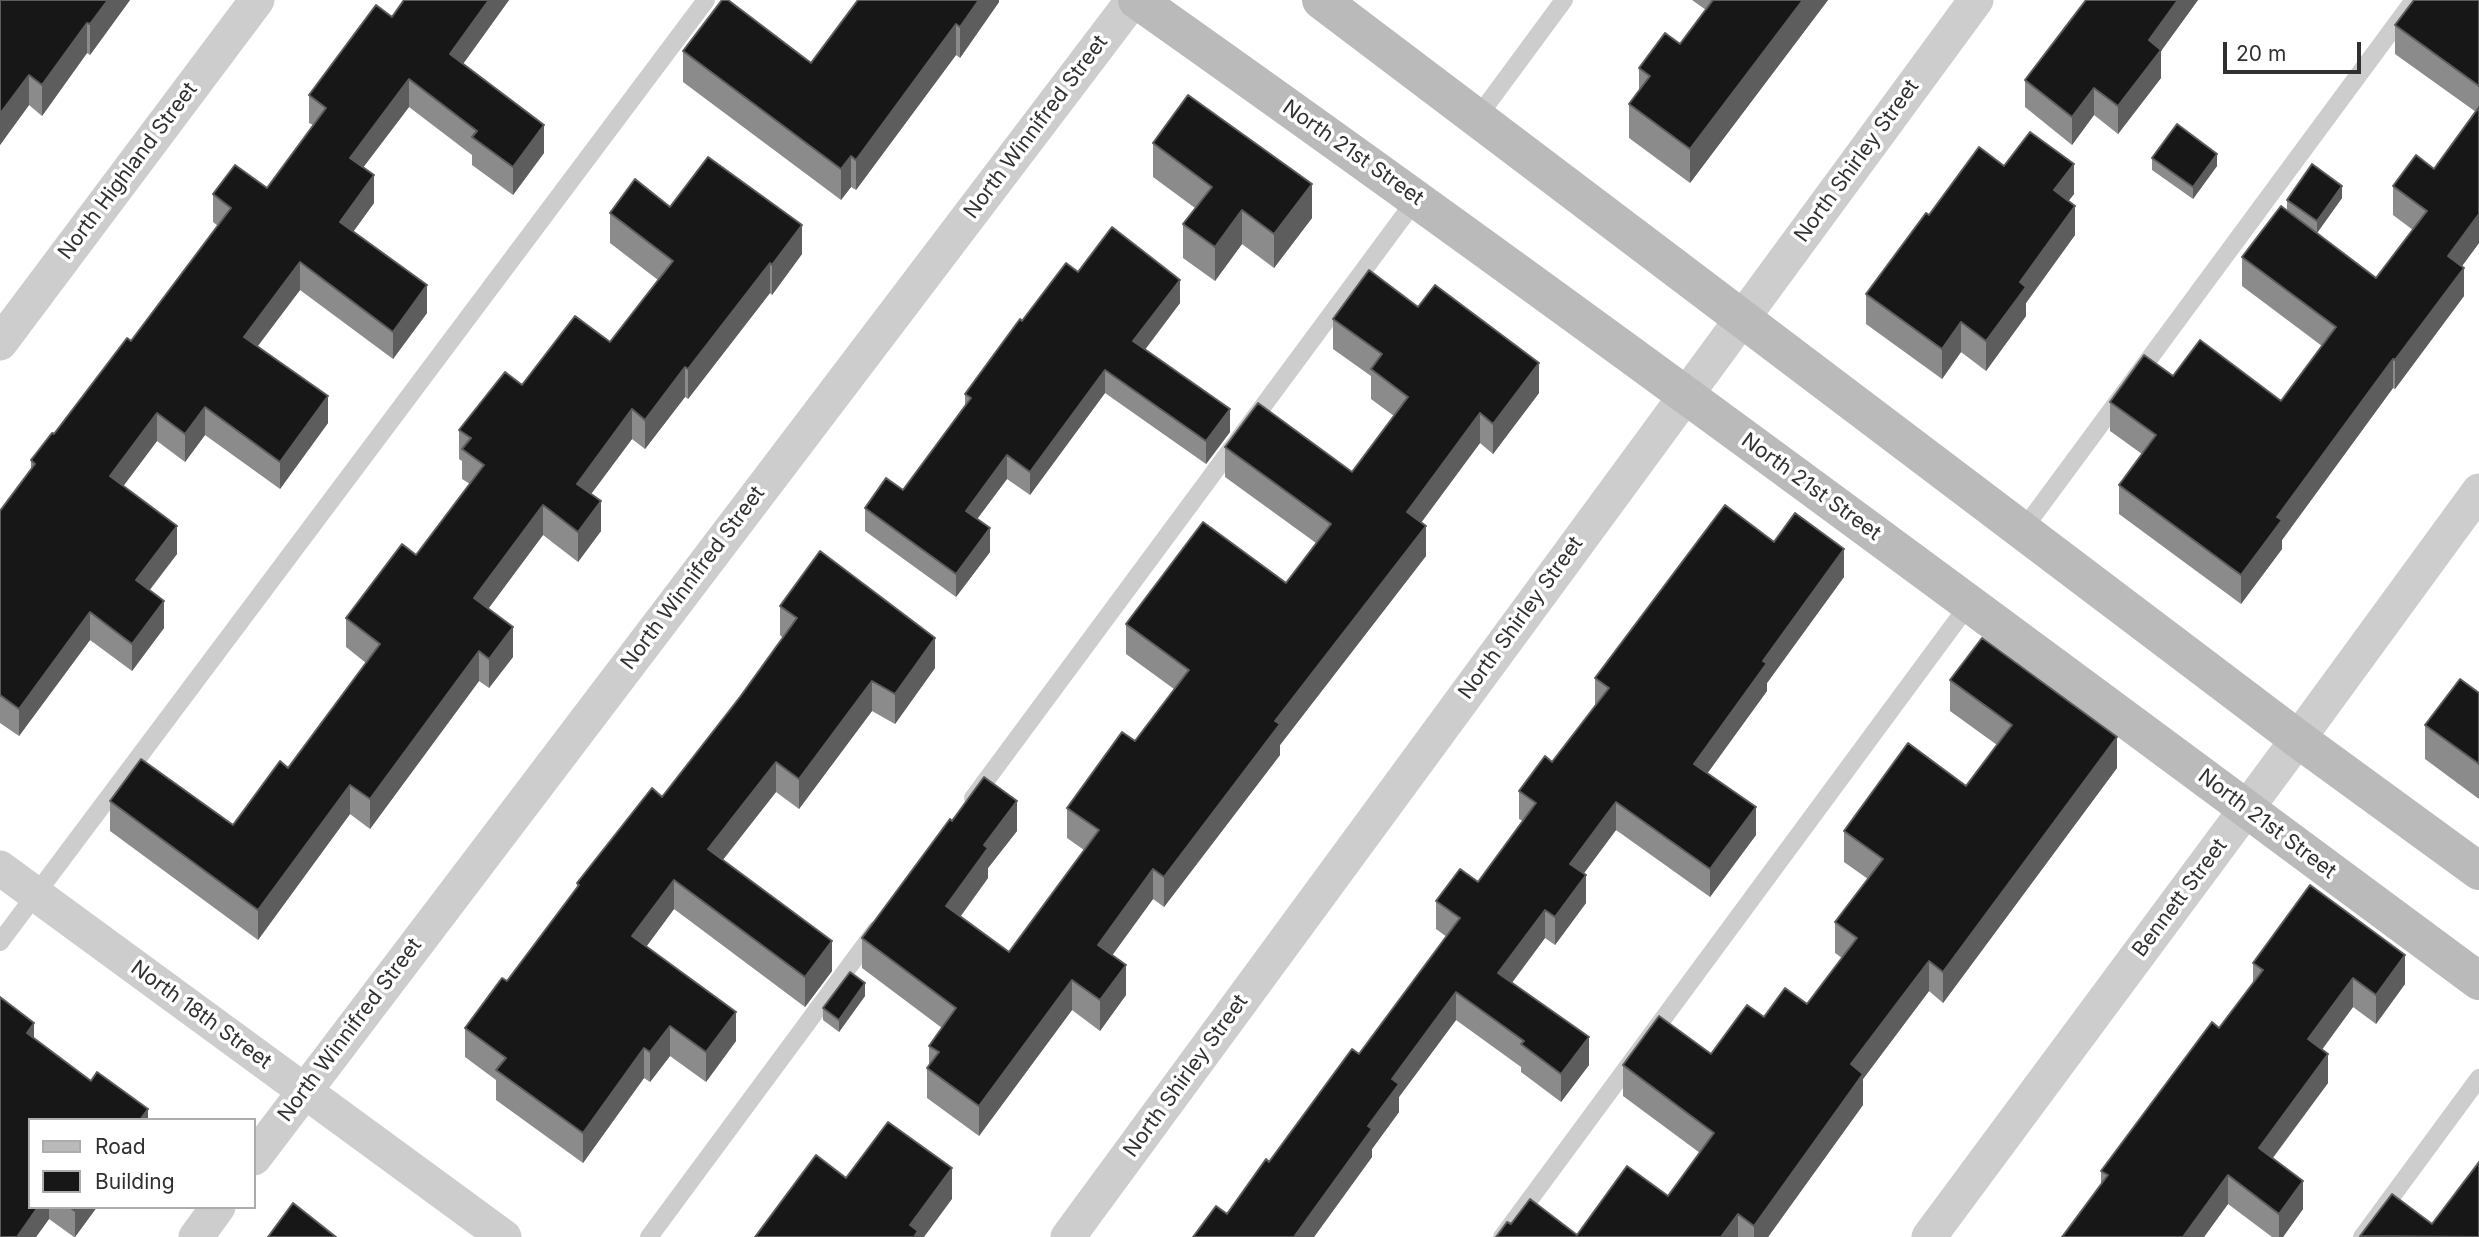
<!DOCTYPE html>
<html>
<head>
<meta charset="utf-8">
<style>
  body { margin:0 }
  #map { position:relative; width:2479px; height:1237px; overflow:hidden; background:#fff; font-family:Inter,sans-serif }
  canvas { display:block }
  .legend { position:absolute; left:28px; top:1118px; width:228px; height:91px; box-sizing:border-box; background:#fff; border:2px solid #acacac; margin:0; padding:9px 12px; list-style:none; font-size:21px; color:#303030 }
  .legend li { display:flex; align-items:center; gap:14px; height:35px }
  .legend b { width:35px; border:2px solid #acacac }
  .scale { position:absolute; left:2223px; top:42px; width:138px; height:32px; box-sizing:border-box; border:4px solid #303030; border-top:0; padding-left:9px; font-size:21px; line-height:24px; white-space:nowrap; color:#303030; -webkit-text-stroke:5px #fff; paint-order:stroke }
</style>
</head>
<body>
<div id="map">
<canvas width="2479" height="1237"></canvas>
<ul class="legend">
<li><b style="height:9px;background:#bababa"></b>Road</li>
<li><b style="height:19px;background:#171717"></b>Building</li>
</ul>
<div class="scale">20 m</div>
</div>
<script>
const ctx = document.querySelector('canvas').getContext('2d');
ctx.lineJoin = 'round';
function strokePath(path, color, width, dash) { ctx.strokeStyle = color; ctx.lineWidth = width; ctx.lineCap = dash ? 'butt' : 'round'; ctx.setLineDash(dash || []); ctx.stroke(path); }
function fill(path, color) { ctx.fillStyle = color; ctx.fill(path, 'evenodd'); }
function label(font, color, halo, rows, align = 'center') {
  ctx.font = font + ' Inter,sans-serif'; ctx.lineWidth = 7; ctx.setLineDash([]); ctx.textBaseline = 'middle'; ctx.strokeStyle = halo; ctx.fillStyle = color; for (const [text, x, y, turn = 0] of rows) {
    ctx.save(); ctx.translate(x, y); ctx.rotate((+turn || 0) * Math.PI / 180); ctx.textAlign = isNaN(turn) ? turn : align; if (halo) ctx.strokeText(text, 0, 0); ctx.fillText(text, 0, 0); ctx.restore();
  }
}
strokePath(new Path2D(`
  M1477,118L1564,0
  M2022,531L2414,0
  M973,798L1417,198
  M0,942L706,0
  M649,1237L876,930
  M1502,1237L1969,604
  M2362,1237L2479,1078`), '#cdcdcd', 18);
strokePath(new Path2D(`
  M0,343L257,0
  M0,868L504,1237
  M254,1158L1133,0
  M196,1237L218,1207
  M1068,1237L1976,0
  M1929,1237L2298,739L2479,491`), '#cdcdcd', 35);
strokePath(new Path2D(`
  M1137,0C1590,320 2033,651 2479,981
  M1321,0L2298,739L2479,871`), '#bababa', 38);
fill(new Path2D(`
  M0,0H130L90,55L87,53L42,116L29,105L0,145Z
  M404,0H509L463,64L544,153L513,195L472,165V155L409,107L363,167L374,203L353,232L427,313L393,359L300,290L258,346L328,423L280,489L205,435L185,462L157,441L123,486L177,554L150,590L164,628L132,671L90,640L19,736L0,723V511L31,469V460L54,434L131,341L218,226L213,222V194L267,188L313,125L309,123V95L392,17Z
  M999,0V2L960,58L956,55L856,190L851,187L841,200L683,82V51L811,63Z
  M1692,0H1828L1690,183L1629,138V104L1639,91V68L1680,44L1706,10Z
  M2086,0H2198L2161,51V78L2118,134L2094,115L2072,145L2025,107V80Z
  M2479,0V243L2462,266L2464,296L2395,389L2393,388L2282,540V549L2241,604L2119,514V485L2142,454L2110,431V402L2173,376L2281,401L2322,346L2242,286V257L2287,211V200L2342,198L2317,233L2376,278L2413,230L2393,215V186L2434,169L2476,112L2395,54V25Z
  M1153,143L1312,218L1274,268L1242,244L1215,281L1183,258V224L1195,208L1153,177Z
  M2152,158L2217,166L2193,199L2152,170Z
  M2004,166L2074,194L2068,201L2075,235L2026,303V316L1986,371L1961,352L1942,379L1866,324V294L1929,215Z
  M670,207L802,254L772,295L770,293L688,399L685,397L645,449L632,439L591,494L601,531L578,562L543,535L488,609L513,657L489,688L479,681L370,829L350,814L258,940L110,831V801L233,825L288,768L366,663L346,647V618L416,555L470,484L462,479V461L459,459V430L522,385L610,342L658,280L610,243V213Z
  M1078,272L1180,303L1145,350L1230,432L1206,464L1105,393L1030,495L1007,479L977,519L990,552L956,597L865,531V508L903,490L965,406V394L1022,321Z
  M1418,307L1539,393L1493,454L1480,443L1421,522L1426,556L1280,745V755L1164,907L1153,899L1112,955L1126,995L1100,1031L1072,1010L979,1136L927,1098V1068L929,1065V1046L942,1028L862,968V938L952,821L1017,831L988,868V878L961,916L1009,952L1084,850L1067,838V808L1135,741L1174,689L1126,654V624L1286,583L1316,543L1225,477V447L1352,472L1394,416L1371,399V376L1333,349V319Z
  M1774,542L1844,577L1767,683V691L1707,773L1756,835L1710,897L1616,830L1584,873L1586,903L1555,945L1545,938L1512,983L1589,1065L1561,1102L1521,1072V1067L1456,1020L1399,1097V1112L1372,1149V1157L1314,1237H1193L1227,1214L1359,1054L1447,937L1436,929V901L1478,882L1523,821L1519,819V791L1552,762L1595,706V678Z
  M780,606L935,668L895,724L872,711L799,809L776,792L722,860L832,971L805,1007L674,909L646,947L736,1041L706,1082L670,1056L650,1082L644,1078L583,1163L496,1100V1080L465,1057V1028L507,981L577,888V883L662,797L740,697L783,638L780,635Z
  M1950,680L2117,768L1943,1003L1929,991L1863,1079V1105L1768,1237H1496L1511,1224L1577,1235L1668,1196L1700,1153L1623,1096V1065L1711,1054L1764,1017L1807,1004L1842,958L1835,953V922L1868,879L1844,862V831L1966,786L1997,745L1950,711Z
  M2479,693V799L2425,759V725Z
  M2253,963L2405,984L2376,1024L2353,1007L2322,1050L2328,1083L2273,1158L2303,1209L2283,1237H2272L2228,1204L2204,1237H2062L2101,1184V1171L2219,1028L2253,983Z
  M865,996L839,1032L823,1020V1008Z
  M34,1039L91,1081L148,1120L30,1207H97L75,1237H74L49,1219L36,1237H0Z`), '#8b8b8b');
fill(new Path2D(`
  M108,0H130L90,55V24Z
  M489,0H509L450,82V54Z
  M979,0H999V2L960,58V27Z
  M1803,0H1828L1690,183V149Z
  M2178,0H2198L2161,51V78L2118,134V106L2149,40Z
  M87,23V53L42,116V85Z
  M956,24V55L856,190V160Z
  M29,75V105L0,145V114Z
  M409,79V107L350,185V158Z
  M2094,88V115L2072,145V117Z
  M544,125V153L513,195V167Z
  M2217,154V166L2193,199V187Z
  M851,156V187L841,200V169Z
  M2074,164V194L2054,220V190Z
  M374,175V203L340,250V222Z
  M1312,184V218L1274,268V234Z
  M2342,186V198L2317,233V221Z
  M2075,206V235L2026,303V316L1986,371V341L2020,282Z
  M1242,210V244L1215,281V247Z
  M2479,214V243L2448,285V256Z
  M802,225V254L772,295V265Z
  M300,262V290L244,364V337Z
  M770,263V293L688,399V369Z
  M2464,268V296L2395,389V360Z
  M1180,280V303L1133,365V341Z
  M427,285V313L393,359V332Z
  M1961,322V352L1942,379V349Z
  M2393,359V388L2282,540V549L2241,604V575L2277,517Z
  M1539,363V393L1493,454V424Z
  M685,367V397L645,449V420Z
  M1105,370V393L1030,495V472Z
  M328,396V423L280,489V462Z
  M205,407V435L185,462V434Z
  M632,409V439L577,513V484Z
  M1230,409V432L1206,464V441Z
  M157,413V441L110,504V476Z
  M1480,413V443L1407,542V512Z
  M1007,455V479L966,534V511Z
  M601,501V531L578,562V532Z
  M543,505V535L474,628V598Z
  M177,526V554L136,607V580Z
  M1426,526V556L1280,745V755L1164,907V877L1275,721Z
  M990,528V552L956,597V574Z
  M1844,549V577L1767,683V691L1694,792V764L1763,661Z
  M164,601V628L132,671V644Z
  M90,612V640L19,736V709Z
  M513,627V657L489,688V659Z
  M935,638V668L895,724V694Z
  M479,651V681L370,829V799Z
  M872,681V711L799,809V779Z
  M2117,737V768L1943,1003V972Z
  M776,762V792L708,879V849Z
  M350,785V814L258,940V910Z
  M1017,801V831L988,868V878L946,936V906L984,845Z
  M1616,802V830L1570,892V864Z
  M1756,807V835L1710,897V869Z
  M1153,869V899L1098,975V945Z
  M1586,875V903L1555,945V917Z
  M674,880V909L632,966V936Z
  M1545,910V938L1498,1001V973Z
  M832,941V971L805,1007V977Z
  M2405,955V984L2376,1024V995Z
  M1929,961V991L1863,1079V1105L1768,1237H1754V1226L1851,1064Z
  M1126,965V995L1100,1031V1000Z
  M2353,978V1007L2308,1068V1039Z
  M1072,980V1010L979,1136V1106Z
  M865,983V996L839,1032V1020Z
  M1456,992V1020L1399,1097V1112L1372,1149V1157L1314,1237H1294L1368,1126L1392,1079Z
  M736,1012V1041L706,1082V1052Z
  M34,1023V1050L27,1033Z
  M670,1026V1056L650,1082V1052Z
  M1589,1037V1065L1561,1102V1074Z
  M644,1048V1078L583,1163V1133Z
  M2328,1054V1083L2259,1176V1148Z
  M148,1109V1120H140Z
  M952,1168V1199L924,1237H910V1225Z
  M2228,1175V1204L2204,1237H2183Z
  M2303,1181V1209L2283,1237H2279V1214Z
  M38,1207H49V1219L36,1237H17Z
  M78,1207H97L75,1237V1211Z
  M1738,1214V1237H1721Z`), '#5d5d5d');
const building = new Path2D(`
  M0,0H108L90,24L87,23L42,85L29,75L0,114Z
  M404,0H489L450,54L544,125L513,167L472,137L477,131L409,79L350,158L374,175L340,222L427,285L393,332L300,262L244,337L328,396L280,462L205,407L185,434L157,413L110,476L177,526L136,580L164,601L132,644L90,612L19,709L0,695V511L35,464L31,460L52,433L54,434L127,338L131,341L231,208L213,194L235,165L267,188L326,108L309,95L376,5L392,17Z
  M722,0H728L811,63L858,0H979L960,27L956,24L856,160L851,156L841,169L683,51Z
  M1713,0H1803L1690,149L1629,104L1650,76L1639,68L1665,33L1680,44Z
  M2086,0H2178L2149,40L2161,50L2118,106L2094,88L2072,117L2025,80Z
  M2414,0H2479V86L2395,25Z
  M1188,95L1312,184L1274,234L1242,210L1215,247L1183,224L1212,187L1153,143Z
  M2479,107V214L2448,256L2464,268L2395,360L2393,359L2277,517L2282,520L2241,575L2119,485L2156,435L2110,402L2144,355L2173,376L2200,340L2281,401L2336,327L2242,257L2281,206L2376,278L2427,211L2393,186L2416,155L2434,169Z
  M2177,124L2217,154L2193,187L2152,158Z
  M2030,132L2074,164L2054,190L2075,206L2020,282L2026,287L1986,341L1961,322L1942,349L1866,294L1926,213L1929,215L1979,147L2004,166Z
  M708,157L802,225L772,265L770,263L688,369L685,367L645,420L632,409L577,484L601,501L578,532L543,505L474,598L513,627L489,659L479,651L370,799L350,785L258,910L110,801L141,759L233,825L280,761L288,768L380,644L346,618L402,544L416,555L484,465L462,449L471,438L459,430L505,372L522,385L575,316L610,342L673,261L610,213L635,179L670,207Z
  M2312,164L2342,186L2317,221L2287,200Z
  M1112,227L1180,280L1133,341L1230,409L1206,441L1105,370L1030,472L1007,455L966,511L990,528L956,574L865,508L886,478L903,490L971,398L965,394L1020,319L1022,321L1066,263L1078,272Z
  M1369,270L1418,307L1435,285L1539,363L1493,424L1480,413L1407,512L1426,526L1275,721L1280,724L1164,877L1153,869L1098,945L1126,965L1100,1000L1072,980L979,1106L927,1068L939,1052L929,1046L956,1008L862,938L950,819L952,821L984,777L1017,801L984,845L988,848L946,906L1009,952L1099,830L1067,808L1122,732L1135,741L1189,670L1126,624L1203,522L1286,583L1331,524L1225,447L1258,403L1352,472L1408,397L1371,369L1382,354L1333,319Z
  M1725,505L1774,542L1795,513L1844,549L1763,661L1767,663L1694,764L1756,807L1710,869L1616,802L1570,864L1586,875L1555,917L1545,910L1498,973L1589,1037L1561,1074L1521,1044L1524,1041L1456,992L1392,1079L1399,1084L1368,1126L1372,1129L1294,1237H1193L1216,1206L1227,1214L1266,1159L1269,1162L1352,1049L1359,1054L1460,918L1436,901L1460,869L1478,882L1536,803L1519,791L1545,756L1552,762L1609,688L1595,678Z
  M820,551L935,638L895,694L872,681L799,779L776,762L708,849L832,941L805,977L674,880L632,936L736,1012L706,1052L670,1026L650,1052L644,1048L583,1133L496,1070L506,1058L465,1028L502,978L507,981L579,885L577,883L652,788L662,797L740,697L797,618L780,606Z
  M1982,638L2117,737L1943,972L1929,961L1851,1064L1863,1074L1754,1226L1738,1214L1721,1237H1496L1507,1222L1511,1224L1530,1199L1577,1235L1627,1166L1668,1196L1714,1133L1623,1065L1659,1016L1711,1054L1747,1005L1764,1017L1785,988L1807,1004L1857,938L1835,922L1883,859L1844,831L1908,743L1966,786L2012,725L1950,680Z
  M2460,679L2479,693V764L2425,725Z
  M2310,885L2405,955L2376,995L2353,978L2308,1039L2328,1054L2259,1148L2303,1181L2279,1214L2228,1175L2183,1237H2062L2108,1175L2101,1171L2212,1022L2219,1028L2263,970L2253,963Z
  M850,972L865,983L839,1020L823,1008Z
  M0,997L34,1023L27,1033L91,1081L97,1072L148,1109L140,1120H30V1207H38L17,1237H0Z
  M888,1122L952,1168L910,1225L918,1231L914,1237H755L816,1155L846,1178Z
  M2479,1162V1237L2360,1236L2392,1194L2432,1224Z
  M293,1203L336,1237H268Z
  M69,1207H78L75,1211Z`);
fill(building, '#171717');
strokePath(building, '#5d5d5d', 2);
label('21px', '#303030', '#fff', [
  ["North Winnifred Street",1036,127,-53],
  ["North 21st Street",1353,153,35],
  ["North Shirley Street",1857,161,-54],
  ["North Highland Street",128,171,-53],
  ["North 21st Street",1811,487,36],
  ["North Winnifred Street",693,578,-53],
  ["North Shirley Street",1521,618,-54],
  ["North 21st Street",2267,824,37],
  ["Bennett Street",2180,898,-53],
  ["North 18th Street",201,1015,36],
  ["North Winnifred Street",350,1030,-53],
  ["North Shirley Street",1186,1076,-54]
]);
</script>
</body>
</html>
